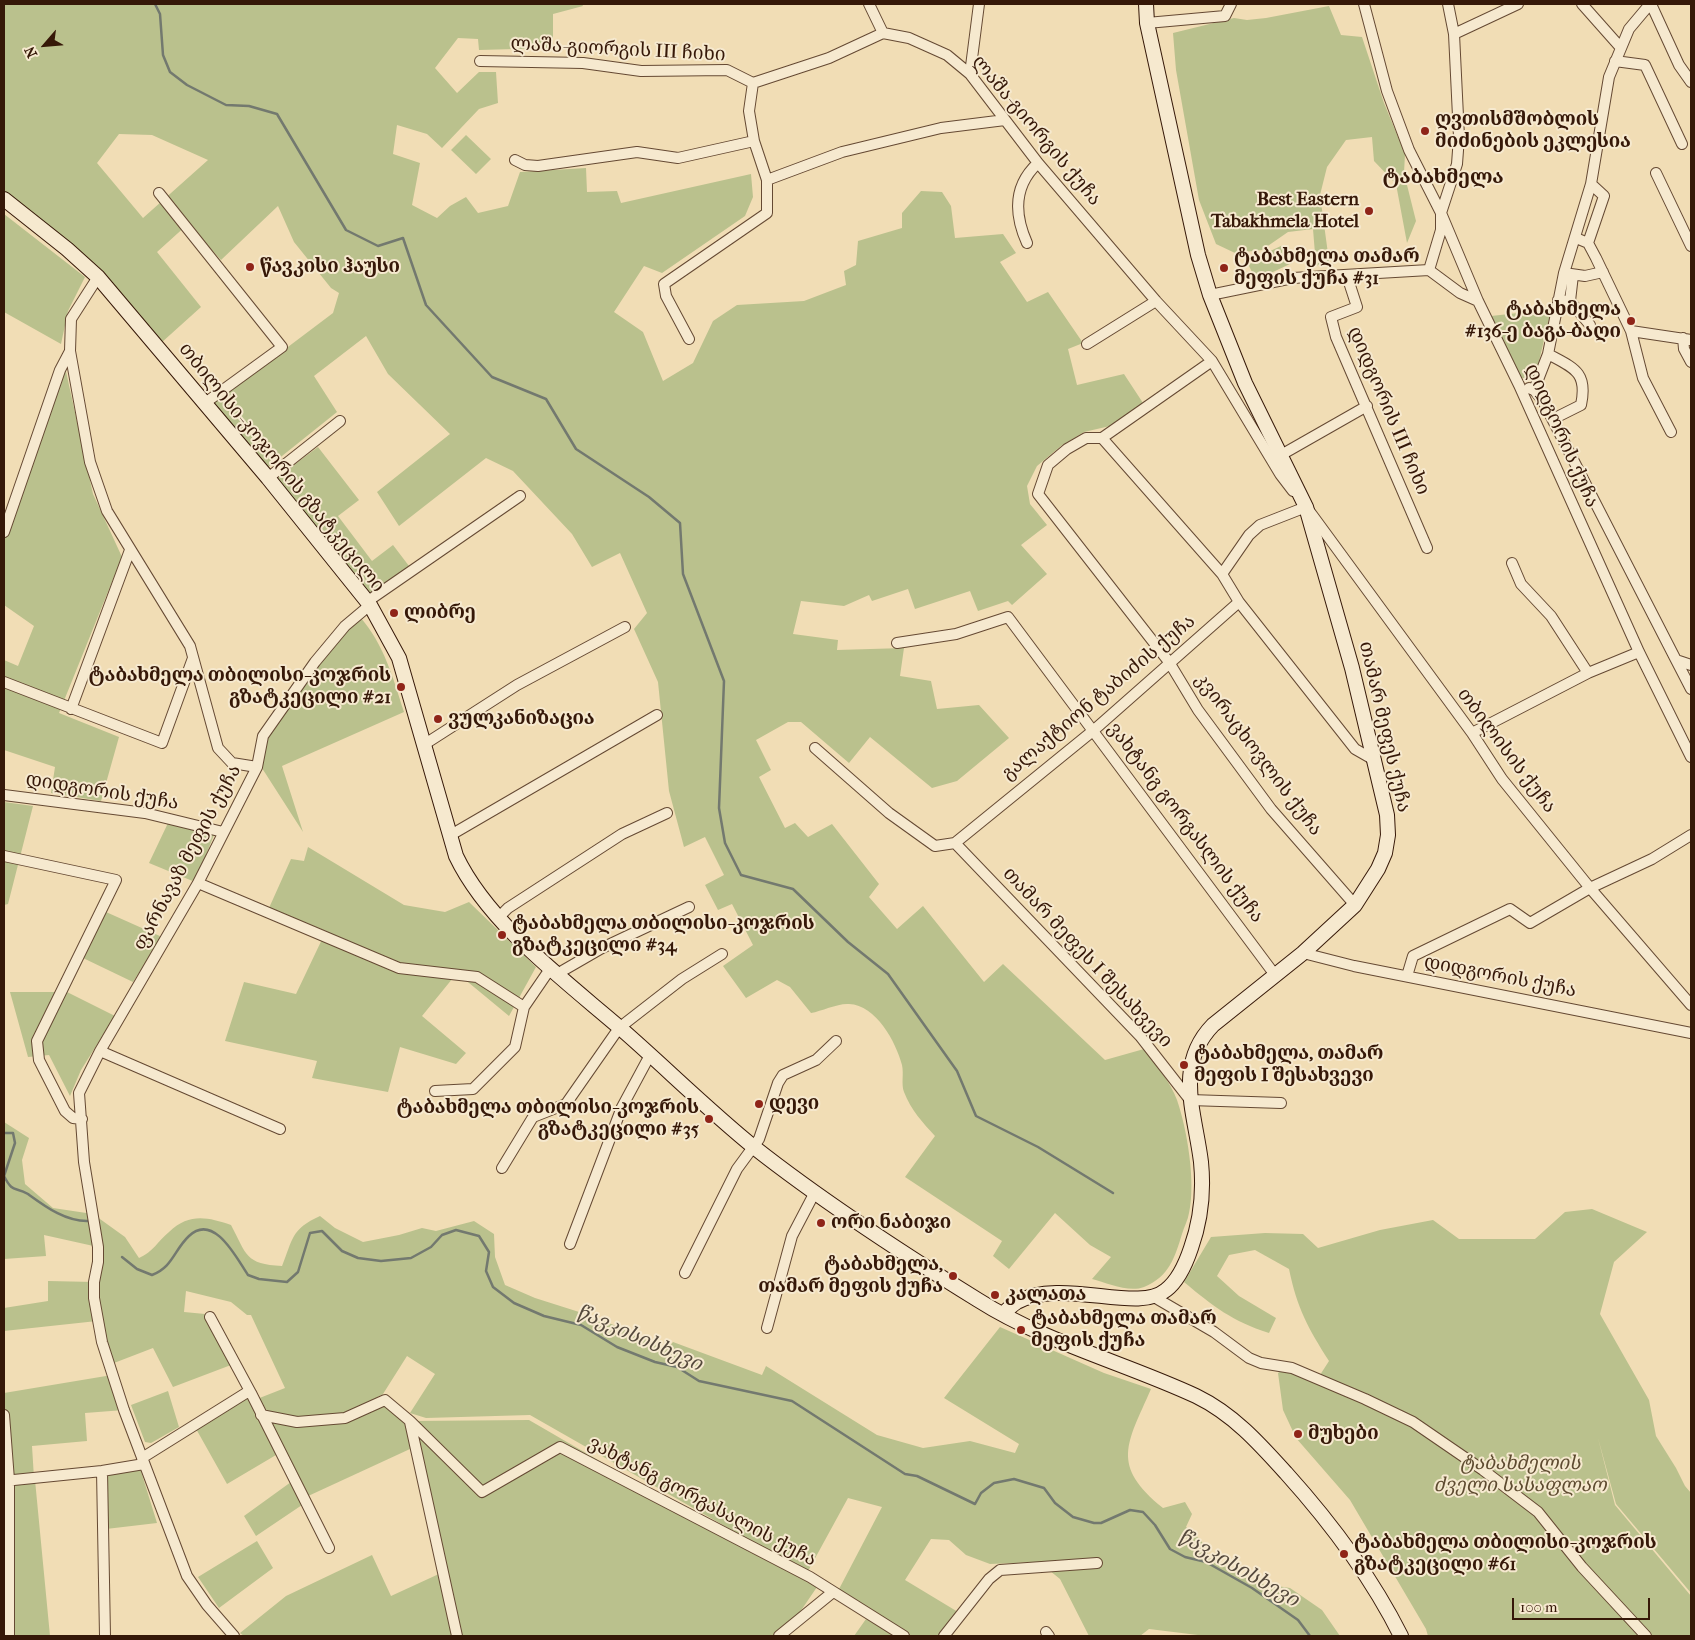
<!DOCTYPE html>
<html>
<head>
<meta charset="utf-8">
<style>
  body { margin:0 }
  #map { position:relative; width:1695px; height:1640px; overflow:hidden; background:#f1ddb5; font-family:"IM FELL French Canon",serif }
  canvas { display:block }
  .frame { position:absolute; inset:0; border:5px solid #361808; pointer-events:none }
  .north { position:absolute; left:20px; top:20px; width:50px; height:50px; -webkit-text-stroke:4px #f6e9cf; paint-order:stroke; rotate:243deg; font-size:14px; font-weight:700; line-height:20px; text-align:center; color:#361808 }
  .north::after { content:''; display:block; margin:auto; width:18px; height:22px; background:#361808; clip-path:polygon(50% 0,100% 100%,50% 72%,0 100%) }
  .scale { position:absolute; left:1512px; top:1598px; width:138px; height:22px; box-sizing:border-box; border:2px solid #361808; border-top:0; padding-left:6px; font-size:15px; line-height:18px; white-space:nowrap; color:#361808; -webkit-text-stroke:4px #f6e9cf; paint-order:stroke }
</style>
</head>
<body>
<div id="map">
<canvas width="1695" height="1640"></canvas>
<div class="frame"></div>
<div class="north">N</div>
<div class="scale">100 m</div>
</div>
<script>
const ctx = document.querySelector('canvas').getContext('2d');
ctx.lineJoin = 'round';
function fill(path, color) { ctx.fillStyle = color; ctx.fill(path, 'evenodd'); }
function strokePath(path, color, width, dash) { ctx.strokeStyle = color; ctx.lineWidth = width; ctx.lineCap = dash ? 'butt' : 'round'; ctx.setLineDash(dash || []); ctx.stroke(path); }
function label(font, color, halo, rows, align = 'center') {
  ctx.font = font + ' "IM FELL French Canon","Noto Serif Georgian",serif'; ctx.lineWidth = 4; ctx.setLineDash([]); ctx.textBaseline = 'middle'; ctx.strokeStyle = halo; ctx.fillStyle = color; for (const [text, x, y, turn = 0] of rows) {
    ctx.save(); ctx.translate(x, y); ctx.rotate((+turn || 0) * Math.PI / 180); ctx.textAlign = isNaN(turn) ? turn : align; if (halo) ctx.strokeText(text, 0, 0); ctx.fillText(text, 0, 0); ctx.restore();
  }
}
fill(new Path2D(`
  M4,4H582L583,6L553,14V48L479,50L478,39L458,38L435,68L457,93L479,72H496L498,103L479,109L442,148L427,134L397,125L393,154L420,163L412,205L437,218L450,206L466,197L478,213L508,206L520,172L586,168L587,192L617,191L621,203L751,174L753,197L745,216L662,273L644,266L614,312L643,332L663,381L693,363L713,321L737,305L804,301L846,285L844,271L856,265L858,241L902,228V213L921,191L942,192L951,206L955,238L1003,234L1016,253L1000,262L1027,302L1048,292L1083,343L1068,349L1077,385L1124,374L1143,403L1110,426L1084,432L1061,446L1037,466L1027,486L1030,504L1047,525L1021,545L1047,574L1012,605L1008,601L978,611L970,591L915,609L908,589L872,601L869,595L844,606L801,601L793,634L838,640L837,650L904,648L900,676L931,681L937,709L979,705L1009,738L957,781L932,788L870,737L849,763L801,722H788L756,740L771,770L759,777L785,828L795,823L808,837L832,824L879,884L869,897L897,929L923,906L984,982L1003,964L1105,1060L1144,1049C1156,1065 1170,1081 1177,1100C1187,1129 1196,1182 1189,1213C1188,1220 1184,1227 1182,1234C1175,1257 1169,1277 1144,1287C1129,1293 1107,1283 1092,1279L1111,1257L1090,1245L1055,1213L1009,1269L993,1256L1002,1241L905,1177L935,1136C923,1123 911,1110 904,1092C901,1084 904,1074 902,1065C896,1042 876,1005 849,1004C838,1003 822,1011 811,1013L790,987L777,980L746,998L723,966L753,945L732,904L718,910L705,885L724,875L705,837L684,847L669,791L658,682L634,629L647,613L620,553L592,567L572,534L513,471L486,458L399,526L377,492L450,434L388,374L366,336L314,376L337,412L267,468L211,405L333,313L339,293L331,288L294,242L278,206L221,260L188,224L157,252L201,307L161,343L4,191ZM119,134L152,135L208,160L143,218L97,163Z
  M1329,6L1341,35L1362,37L1384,103L1405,154L1404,173L1416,221L1407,243L1396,184L1374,161L1372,137L1346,140L1327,167L1320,195L1329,261L1316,266L1313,229L1288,232L1262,250L1235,253L1216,244L1199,200L1176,70L1173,33L1234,18L1247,20L1266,18Z
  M466,135L491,159L476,174L451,150Z
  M4,214L85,277L68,311L61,344L4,312Z
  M1283,245L1292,263L1256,280L1247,262Z
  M1527,312L1550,315L1535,378L1526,379L1520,377L1491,316Z
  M65,367L93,494L122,557L59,713L119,737L101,801L51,793L55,767L4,750V660L18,666L34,626L4,605V510L13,515Z
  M318,447L359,500L338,516L372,561L393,545L409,566L368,596L275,479Z
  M360,617C384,644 393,678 404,712L282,766L303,832L260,765L266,736L345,627Z
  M4,802L33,806L8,904L4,905Z
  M168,823L214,835L195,882L149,863Z
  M308,847L404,905L445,912L469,902L536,967L509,1016L457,973L422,1016L466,1053L456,1064L400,1047L388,1092L312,1078L317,1061L225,1041L244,982L296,994L326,931L269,908L291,859L304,861Z
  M106,912L162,937L133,982L83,958Z
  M10,992H67L115,1016L81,1070L70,1096L49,1055L28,1057Z
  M4,1122L29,1138L22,1160L25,1184L53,1208L93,1214L125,1237L139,1258C153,1252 158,1241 169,1232C189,1213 207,1217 231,1225C247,1255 245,1264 282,1266C293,1239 291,1229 320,1216L335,1228L363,1242L399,1235L422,1228L436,1231L474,1221L494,1234L495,1257L505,1285L535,1298L598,1318L667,1349L673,1342L762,1375L766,1366L877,1435L923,1448L970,1441L1015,1453L1019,1444L944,1398L1000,1327L1104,1373L1151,1389C1127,1444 1110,1465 1163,1508L1185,1502L1192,1514L1186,1527L1201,1540L1211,1559L1258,1583L1290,1588L1322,1610L1340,1636H1206L1149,1629L1140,1636H1089L1060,1579L1039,1562L990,1564L966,1555L949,1540L931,1539L905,1580L958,1612L940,1636H910L838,1591L882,1507L848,1498L807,1573L530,1415L426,1418L410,1413L435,1374L407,1356L383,1394L344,1415L298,1419L263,1413L257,1399L285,1388L251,1315H247L231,1302L186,1291L184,1312L205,1314L231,1365L173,1387L153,1348L114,1363L101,1321L99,1284L97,1321L4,1331V1308L48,1301V1281L94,1282L98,1247L44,1235L46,1256L4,1259Z
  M1592,1209L1647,1232L1614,1262L1600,1314L1649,1400L1656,1436L1676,1468L1685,1486L1691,1493V1593L1616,1504L1598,1438L1518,1330L1598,1438L1615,1505L1691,1596V1636H1428L1426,1629L1350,1500L1296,1438L1283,1410L1278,1373L1291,1364L1320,1375L1329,1361C1308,1328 1297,1308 1289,1269L1255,1250L1229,1255L1217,1276L1239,1296L1276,1318L1269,1333C1232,1321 1214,1307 1184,1282L1211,1237L1265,1233L1303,1234L1318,1248L1380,1230L1433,1220L1459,1239H1535L1565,1212Z
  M112,1375L124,1410L85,1413L87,1441L32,1446L34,1478L9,1480L4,1393Z
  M168,1391L179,1427L151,1443L145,1442L131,1405Z
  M250,1396L276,1455L227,1484L195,1427Z
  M384,1403L407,1422L410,1449L306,1497L266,1418L345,1421Z
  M529,1420L817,1587L785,1634L788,1636H460L412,1421Z
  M140,1468L157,1523L106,1529L104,1476Z
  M35,1480L50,1636H11L12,1482Z
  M291,1482L302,1505L256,1536L244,1516Z
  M257,1541L273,1568L219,1608L198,1577Z
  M372,1555L391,1596L441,1573L455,1636H244L240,1633L286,1596Z
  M866,1619L895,1636H854Z`), '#bac18d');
strokePath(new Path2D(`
  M155,4L160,14L163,55L170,72L187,85L226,105L249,106L277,114L346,230L378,246L403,238L426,305L492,377L546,399L576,449L649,497L680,523L683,574L724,681L719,808L725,843L741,875L793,889L848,942L888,974L957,1071L976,1116L1038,1147L1113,1193
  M4,1133H13L15,1143L4,1176C13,1194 15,1186 28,1194C46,1207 66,1222 89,1221
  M122,1257L137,1269L152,1275C173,1267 174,1250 189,1236C214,1212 237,1259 248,1275L259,1279L287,1282L298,1272L310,1233L322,1231L342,1251L358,1258L381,1261L411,1258L431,1247L442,1235L456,1230L479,1236L489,1252L486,1271L493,1287L514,1303L544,1316L581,1325L617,1347L655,1362L677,1367L699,1381L792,1401L905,1474L917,1476L975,1504L981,1493L994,1483L1014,1479L1044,1488L1055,1503L1073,1517L1094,1523H1101L1130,1510L1143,1512L1155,1525L1170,1549L1185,1557L1206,1562L1252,1588L1298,1620L1310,1636`), '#73796f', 2.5);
const street = new Path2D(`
  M869,4L883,33
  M1364,4L1387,91L1409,150L1441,213L1478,301L1519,385L1639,652L1691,757
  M1582,4L1621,48
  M1651,4L1679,65L1691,82
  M1147,23L1225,16L1231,4
  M1454,34L1518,4
  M480,61L583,63L641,71L727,70L753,83
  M1615,61L1645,65L1682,144
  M970,74L979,4
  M515,160L525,165L538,166L637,152L678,158L754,141
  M1656,173L1691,246
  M767,180L842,152L941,128L1005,120
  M159,193L282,347L205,403
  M1576,238L1588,243L1596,258L1631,331L1643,378L1671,432
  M1027,243C1014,214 1013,186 1038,163
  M1588,243L1604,196L1591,184
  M1429,270L1441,230V213L1457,164L1459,137L1454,34L1448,4
  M1564,273L1585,276L1603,272
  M1347,276L1357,307L1331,317L1336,337L1427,548
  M1210,295L1293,278L1429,270L1460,293L1478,301
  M1558,300L1570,301L1590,325
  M1570,301L1573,275
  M1631,331L1691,340
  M1683,338L1684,349L1691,362
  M689,339L666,296L664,284L767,213V180L754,141L749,111L753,83L829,58L883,33L909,38L947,55L970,74L1038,163L1156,301L1212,361L1280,474L1293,491
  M1087,344L1156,301
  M70,351L90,462L107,511L190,646L218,748L232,763L257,767
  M1548,354C1574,368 1588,372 1581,405L1553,419
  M1212,361L1102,438H1086L1067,449L1048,465L1038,494L1169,662L1198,710L1271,809L1355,905
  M1529,388L1534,390L1543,401L1676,660L1691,665
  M1534,390L1548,354L1564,273L1591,184L1609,77L1629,29L1650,4
  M1102,438L1222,574L1239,602
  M1281,455L1367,406
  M268,478L340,421
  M1310,512L1472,733L1502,779L1590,888L1691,1005
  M4,532L60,370L70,351L71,319L98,277
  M1512,563L1521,584L1551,616L1588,673
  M1222,574L1249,535L1260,525L1306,507
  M368,601L520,496
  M897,643L956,634L1008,617L1275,975
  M1676,660L1691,689
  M4,682L162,743L193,658
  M71,709L130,550
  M1472,733L1588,673L1639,652
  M425,744L517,685L625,627
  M815,748L889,813L935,846L955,843L1094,730L1239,602L1355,749L1376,761
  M4,795L145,813L223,832
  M449,836L657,715
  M955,843L1140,1036L1190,1100L1281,1103
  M4,856L116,880L37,1041L39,1060L65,1111L73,1118L82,1119
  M198,883L399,968L477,977L524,1007
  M499,917L508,908L622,834L667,813
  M1303,953L1354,966L1691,1033
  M557,974L602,948L689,907
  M1407,976L1413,956L1510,909L1530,923L1590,888L1652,859L1691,835
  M100,1051L280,1129
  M435,1091L473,1089L515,1047L524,1007L550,969
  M502,1168L533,1117L566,1104L619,1028L682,979L722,954
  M570,1244L622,1107L650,1055
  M685,1273L737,1169L759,1139L778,1083L783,1075L816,1060L836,1041
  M1154,1297L1214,1332L1249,1358L1261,1363L1292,1368L1365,1399L1413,1422L1483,1470L1538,1512L1582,1567L1646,1636
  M210,1317L251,1393
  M767,1328L792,1236L815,1192
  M4,1415L9,1480V1636
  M261,1415L297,1422L345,1418L385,1400L410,1421L482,1492L560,1447L810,1577L904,1636
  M410,1422L457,1636
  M142,1458L246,1393H251L329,1548
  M102,1471L105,1636
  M4,1481L102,1471L144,1464
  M1046,1632L1049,1636
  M234,1636L207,1605L187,1576L124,1410L102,1342L94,1298V1282L98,1262V1247L84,1162L79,1093L100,1051L198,883L257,767L263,736L315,662L345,626L370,605
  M779,1636L833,1592
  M944,1636L989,1579L1000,1570L1097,1563`);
const secondary = new Path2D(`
  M4,199L67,249L98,277L268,478L370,605L399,658L456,856C488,923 563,979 619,1027C665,1067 708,1110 755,1148C825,1203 902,1253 978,1300C1044,1342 1125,1363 1196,1396C1233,1414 1259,1443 1286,1473C1331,1523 1371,1576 1401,1636
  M1003,1314C1007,1310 1012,1305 1017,1302C1062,1277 1138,1314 1166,1290C1179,1280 1186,1263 1191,1248C1201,1220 1204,1192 1201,1162C1195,1113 1174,1065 1213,1025L1303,953L1355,905L1378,869L1385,853L1388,835L1387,815L1352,668L1306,507L1245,383L1210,295L1198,255L1147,23L1146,4`);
strokePath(street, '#654933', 12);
strokePath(secondary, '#361808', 16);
strokePath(street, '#f6e9cf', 10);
strokePath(secondary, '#f6e9cf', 14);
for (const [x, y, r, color] of [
  [1425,131,5,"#8f2418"],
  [1369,211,5,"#8f2418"],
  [250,267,5,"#8f2418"],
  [1224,268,5,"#8f2418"],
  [1631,321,5,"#8f2418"],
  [394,613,5,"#8f2418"],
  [401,687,5,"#8f2418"],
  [438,719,5,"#8f2418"],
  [502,935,5,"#8f2418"],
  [1184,1065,5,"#8f2418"],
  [759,1104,5,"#8f2418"],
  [709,1119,5,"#8f2418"],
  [821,1223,5,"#8f2418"],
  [953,1276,5,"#8f2418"],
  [995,1295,5,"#8f2418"],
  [1021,1330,5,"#8f2418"],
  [1298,1434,5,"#8f2418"],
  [1344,1554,5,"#8f2418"]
]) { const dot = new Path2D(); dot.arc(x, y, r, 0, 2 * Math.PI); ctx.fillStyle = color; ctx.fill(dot); strokePath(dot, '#f6e9cf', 2); }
label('19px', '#361808', '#f6e9cf', [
  ["ლაშა-გიორგის III ჩიხი",618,50,3],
  ["ლაშა-გიორგის ქუჩა",1036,131,50],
  ["დიდგორის III ჩიხი",1388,411,67],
  ["დიდგორის ქუჩა",1561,436,66],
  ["თბილისი-კოჯორის გზატკეცილი",281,468,51],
  ["გალაქტიონ ტაბიძის ქუჩა",1099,698,-40],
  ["თამარ მეფეს ქუჩა",1384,727,77],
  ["თბილისის ქუჩა",1506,751,53],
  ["კვირაცხოვლის ქუჩა",1258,755,53],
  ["დიდგორის ქუჩა",102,792,9],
  ["ვახტანგ გორგასლის ქუჩა",1185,823,53],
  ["ფარნავაზ მეფის ქუჩა",188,858,-62],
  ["თამარ მეფეს I შესახვევი",1087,958,47],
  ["დიდგორის ქუჩა",1500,977,11],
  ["ვახტანგ გორგასალის ქუჩა",702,1502,28]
]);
label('bold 19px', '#361808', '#f6e9cf', [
  ["ღვთისმშობლის",1435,120],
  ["მიძინების ეკლესია",1435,142],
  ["Best Eastern",1359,200,"right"],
  ["Tabakhmela Hotel",1359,222,"right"],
  ["ტაბახმელა თამარ",1234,257],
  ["მეფის ქუჩა #31",1234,279],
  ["წავკისი ჰაუსი",260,267],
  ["ტაბახმელა",1621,310,"right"],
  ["#136-ე ბაგა-ბაღი",1621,332,"right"],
  ["ლიბრე",404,613],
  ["ტაბახმელა თბილისი-კოჯრის",391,676,"right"],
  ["გზატკეცილი #21",391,698,"right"],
  ["ვულკანიზაცია",448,719],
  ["ტაბახმელა თბილისი-კოჯრის",512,924],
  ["გზატკეცილი #34",512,946],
  ["ტაბახმელა, თამარ",1194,1054],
  ["მეფის I შესახვევი",1194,1076],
  ["დევი",769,1104],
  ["ტაბახმელა თბილისი-კოჯრის",699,1108,"right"],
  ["გზატკეცილი #35",699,1130,"right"],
  ["ორი ნაბიჯი",831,1223],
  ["ტაბახმელა,",943,1265,"right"],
  ["თამარ მეფის ქუჩა",943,1287,"right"],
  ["კალათა",1005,1295],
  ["ტაბახმელა თამარ",1031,1319],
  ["მეფის ქუჩა",1031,1341],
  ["მუხები",1308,1434],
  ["ტაბახმელა თბილისი-კოჯრის",1354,1543],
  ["გზატკეცილი #61",1354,1565]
], 'left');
label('italic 19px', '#5e4b30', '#f6e9cf', [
  ["ტაბახმელის",1520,1464],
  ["ძველი სასაფლაო",1520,1486]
]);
label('bold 20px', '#361808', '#f6e9cf', [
  ["ტაბახმელა",1443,178]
]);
label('italic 20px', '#55493c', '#f6e9cf', [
  ["წავკისისხევი",639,1339,24],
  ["წავკისისხევი",1238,1569,30]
]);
</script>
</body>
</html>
